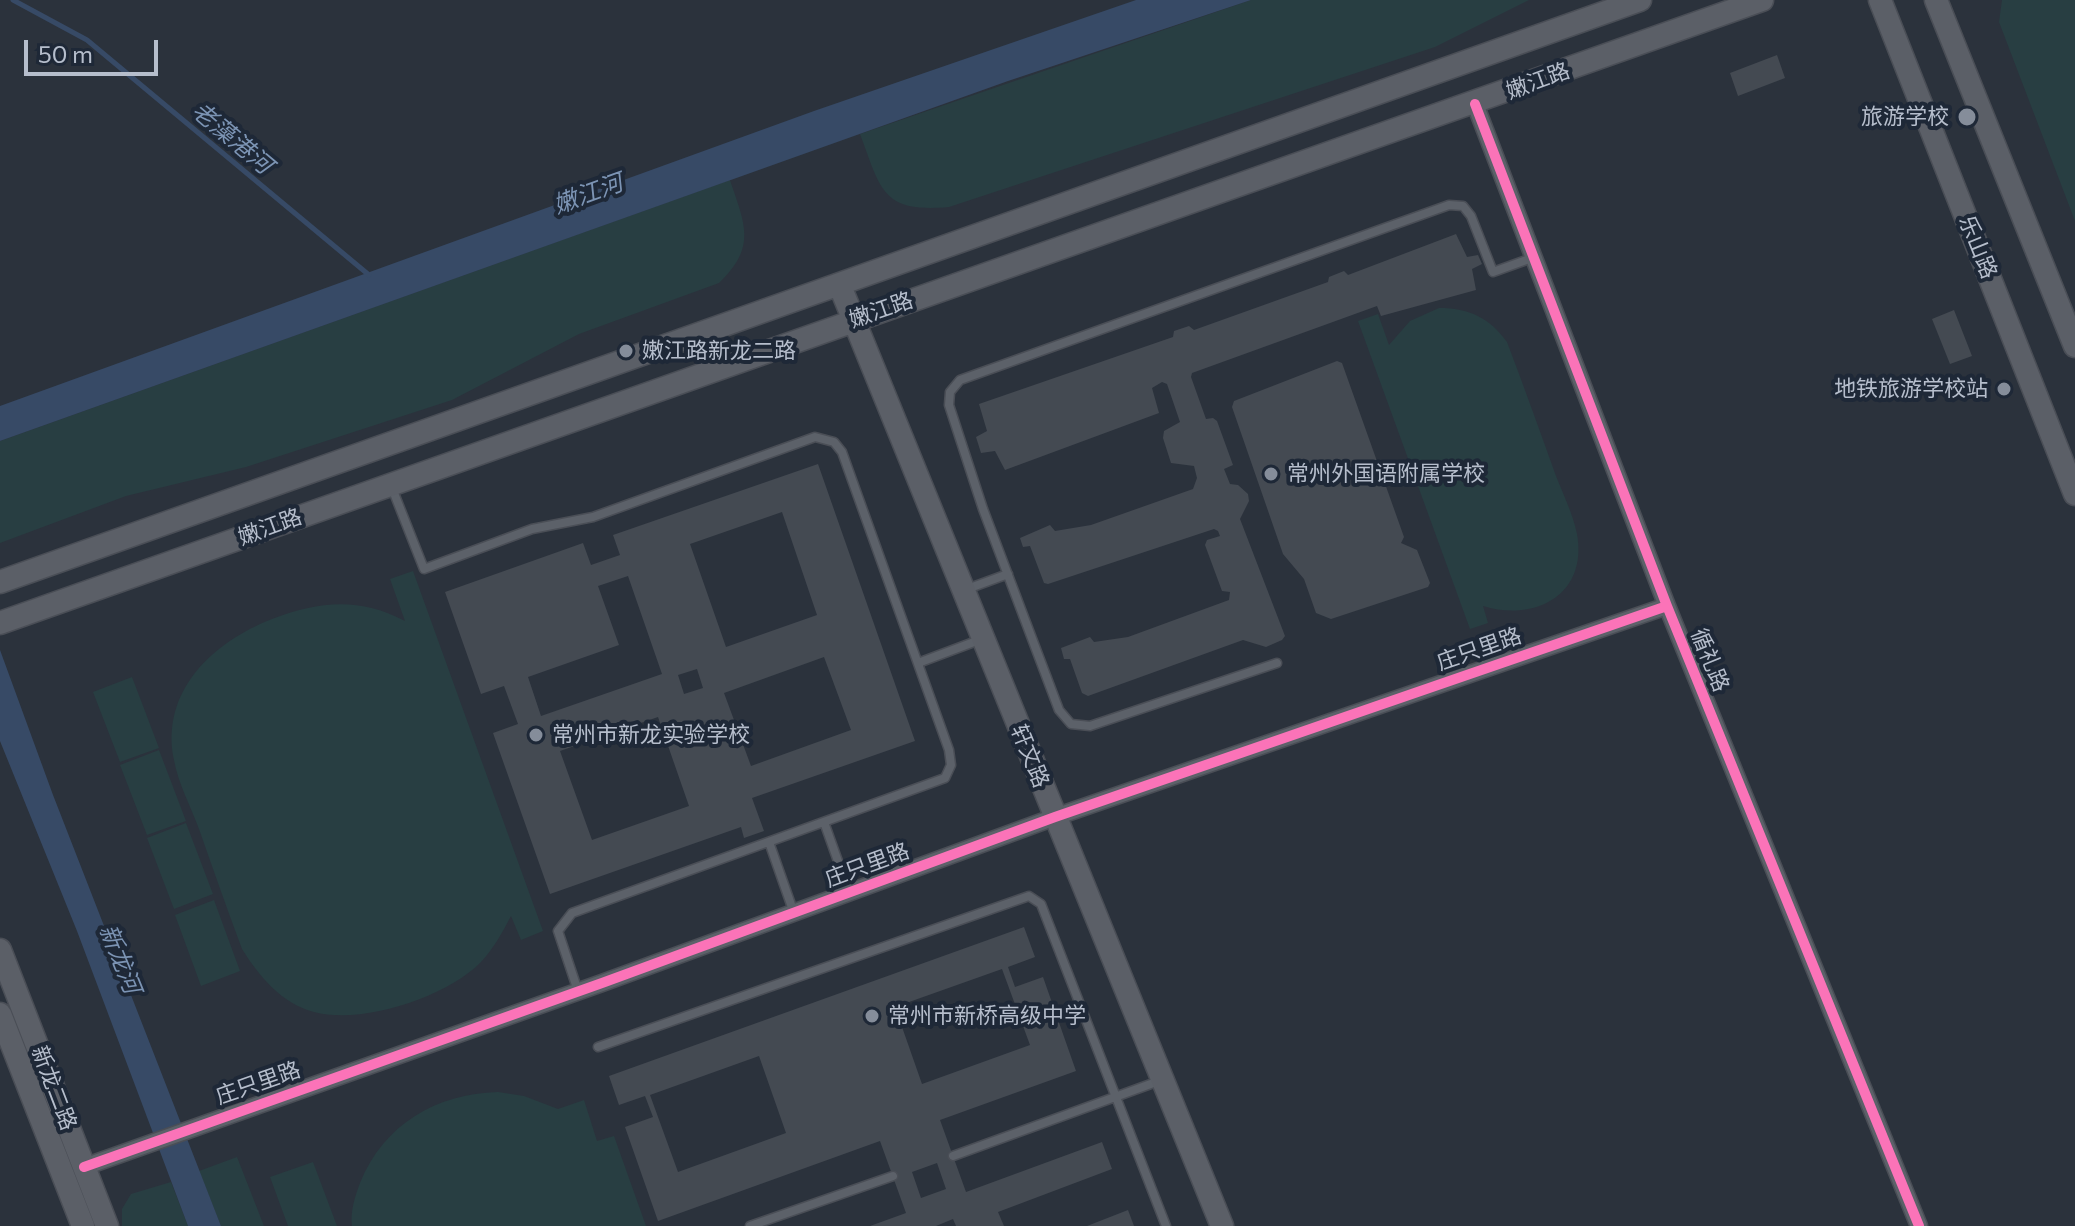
<!DOCTYPE html>
<html>
<head>
<meta charset="utf-8">
<style>
  body { margin:0 }
  #map { position:relative; width:2075px; height:1226px; overflow:hidden; background:#2b323c; font-family:Commissioner,sans-serif }
  canvas { display:block }
  .scale { position:absolute; left:24px; top:40px; width:134px; height:36px; box-sizing:border-box; border:4px solid #b6becc; border-top:0; padding-left:10px; font-size:24px; line-height:28px; white-space:nowrap; color:#b6becc; -webkit-text-stroke:6px #1e2837; paint-order:stroke }
</style>
</head>
<body>
<div id="map">
<canvas width="2075" height="1226"></canvas>
<div class="scale">50 m</div>
</div>
<script>
const ctx = document.querySelector('canvas').getContext('2d');
ctx.lineJoin = 'round';
function fill(path, color) { ctx.fillStyle = color; ctx.fill(path, 'evenodd'); }
function strokePath(path, color, width, dash) { ctx.strokeStyle = color; ctx.lineWidth = width; ctx.lineCap = dash ? 'butt' : 'round'; ctx.setLineDash(dash || []); ctx.stroke(path); }
function label(font, color, halo, rows, align = 'center') {
  ctx.font = font + ' Commissioner,"Noto Sans SC",sans-serif'; ctx.lineWidth = 8; ctx.setLineDash([]); ctx.textBaseline = 'middle'; ctx.strokeStyle = halo; ctx.fillStyle = color; for (const [text, x, y, turn = 0] of rows) {
    ctx.save(); ctx.translate(x, y); ctx.rotate((+turn || 0) * Math.PI / 180); ctx.textAlign = isNaN(turn) ? turn : align; if (halo) ctx.strokeText(text, 0, 0); ctx.fillText(text, 0, 0); ctx.restore();
  }
}
fill(new Path2D(`
  M1251,0H1529L1435,47L949,207C882,213 881,190 860,134Z
  M2002,0H2075V221L1999,22Z
  M730,180C745,225 757,247 719,283L579,334L452,400L246,467L126,496L0,543V441Z
  M1439,308C1469,308 1490,318 1507,342C1524,387 1540,431 1556,476C1563,494 1573,514 1577,534C1588,595 1535,622 1483,606L1488,623L1470,629L1358,321L1378,314L1389,345L1410,321Z
  M413,571L543,931L521,940L511,916C502,933 494,948 481,962C447,997 362,1025 314,1012C282,1004 259,976 242,949C227,909 213,869 199,829C191,807 178,783 174,760C160,691 213,642 272,619C319,601 360,597 405,621L390,579Z
  M132,677L159,748L120,762L93,692Z
  M159,750L186,821L147,835L120,765Z
  M186,823L213,894L174,909L147,838Z
  M214,900L240,971L201,986L175,915Z
  M498,1092L524,1096L558,1109L584,1100L597,1141L614,1136L646,1226H352C350,1212 355,1196 360,1183C384,1124 436,1094 498,1092Z
  M237,1157L264,1226H221L199,1171Z
  M313,1162L337,1226H288L270,1177Z
  M171,1182L188,1226H122V1209L131,1194Z`), '#283e42');
fill(new Path2D(`
  M1136,0H1251L1008,81L0,441V406L814,111Z
  M0,650L53,795L221,1226H188L77,931L0,741Z`), '#374a66');
strokePath(new Path2D(`
  M13,0L87,40L369,275`), '#374a66', 5);
fill(new Path2D(`
  M1777,55L1785,78L1738,96L1730,73Z
  M1456,234L1467,257L1478,255L1482,264L1472,269L1476,290L1381,316L1377,306L1192,373L1191,377L1206,419L1213,418L1217,421L1233,465L1224,469L1230,484L1238,485L1248,494L1249,501L1240,519L1285,636L1282,640L1266,647L1243,640L1088,696L1082,693L1070,659H1064L1061,648L1090,637L1094,642L1128,637L1229,600L1230,592L1222,591L1205,545L1207,540L1220,536L1218,531L1214,529L1048,584L1044,583L1030,546L1023,547L1020,538L1050,525L1055,531L1091,525L1193,489L1197,478L1194,466L1171,463L1163,438L1164,431L1180,422L1167,384L1162,382L1152,388L1159,413L1005,470L995,451L981,453L976,437L987,431L979,404L1173,337L1174,331L1189,326L1194,330L1328,282L1329,277L1344,271L1348,275Z
  M1954,310L1972,356L1950,364L1932,319Z
  M1337,361L1342,363L1404,537L1401,543L1417,550L1430,583L1428,587L1331,619L1316,613L1304,579L1283,554L1232,407L1234,401Z
  M818,464L915,741L752,798L764,831L744,838L741,827L550,894L493,733L518,724L504,686L481,694L445,592L583,543L591,565L620,555L613,535ZM782,512L817,615L726,647L690,544ZM628,576L662,674L541,716L528,677L619,645L598,586ZM824,657L851,730L751,766L724,693ZM697,669L703,688L684,694L678,675ZM658,717L689,806L592,840L560,751Z
  M1024,927L1035,957L1008,967L1015,987L1043,977L1076,1071L940,1120L966,1192L1102,1142L1112,1169L998,1212L1004,1226H956L953,1219L936,1226H870L906,1213L880,1141L658,1221L625,1127L653,1117L645,1096L619,1105L609,1076ZM1002,969L1030,1045L922,1084L895,1007ZM759,1056L786,1133L678,1172L650,1095ZM937,1163L946,1189L921,1198L912,1172Z
  M1128,1210L1134,1226H1087Z`), '#444a52');
const lane = new Path2D(`
  M392,488L424,569L532,529L593,517L815,437L834,442L842,452L949,750L951,765L945,778L572,913L558,931L578,991
  M967,589L1008,574
  M918,663L982,639
  M1277,663L1090,726L1071,724L1059,710L983,509L949,405L950,392L960,380L1449,205L1463,206L1471,216L1493,272L1532,258
  M824,822L849,892
  M769,842L794,913
  M598,1047L1029,896L1041,904L1166,1226
  M953,1156L1159,1081
  M750,1226L893,1176`);
const street = new Path2D(`
  M1475,104L1667,606L1919,1226
  M84,1167L602,983L1055,817L1667,606`);
const secondary = new Path2D(`
  M1880,0L2075,494
  M1936,0L2075,346
  M840,286L1222,1226
  M0,582L1640,0
  M0,623L1762,0
  M0,950L107,1226
  M0,1014L83,1226`);
strokePath(lane, '#4a4e56', 11);
strokePath(street, '#4a4e56', 19);
strokePath(secondary, '#4a4e56', 25);
strokePath(lane, '#5c6169', 8);
strokePath(street, '#5c6169', 16);
strokePath(secondary, '#5b5f67', 22);
strokePath(new Path2D(`
  M1475,104L1667,606L1919,1226
  M84,1167L602,983L1055,817L1667,606`), '#fb73b8', 10);
for (const [x, y, r, color] of [
  [1967,117,10,"#858d9a"],
  [626,351,8,"#858d9a"],
  [2004,389,8,"#858d9a"],
  [1271,474,8,"#858d9a"],
  [536,735,8,"#858d9a"],
  [872,1016,8,"#858d9a"]
]) { const dot = new Path2D(); dot.arc(x, y, r, 0, 2 * Math.PI); ctx.fillStyle = color; ctx.fill(dot); strokePath(dot, '#1e2837', 3); }
label('22px', '#b6becc', '#1e2837', [
  ["嫩江路",1538,81,-20],
  ["乐山路",1978,247,68],
  ["嫩江路",881,310,-19],
  ["嫩江路",270,527,-20],
  ["庄只里路",1479,649,-19],
  ["循礼路",1710,660,68],
  ["轩文路",1030,756,68],
  ["庄只里路",867,865,-20],
  ["庄只里路",258,1083,-19],
  ["新龙二路",54,1088,69]
]);
label('22px', '#b6becc', '#1e2837', [
  ["旅游学校",1949,117,"right"],
  ["嫩江路新龙二路",642,351],
  ["地铁旅游学校站",1988,389,"right"],
  ["常州外国语附属学校",1287,474],
  ["常州市新龙实验学校",552,735],
  ["常州市新桥高级中学",888,1016]
], 'left');
label('italic 24px', '#7c94b4', '#1e2837', [
  ["老藻港河",232,138,40],
  ["嫩江河",588,194,-20],
  ["新龙河",120,959,68]
]);
</script>
</body>
</html>
